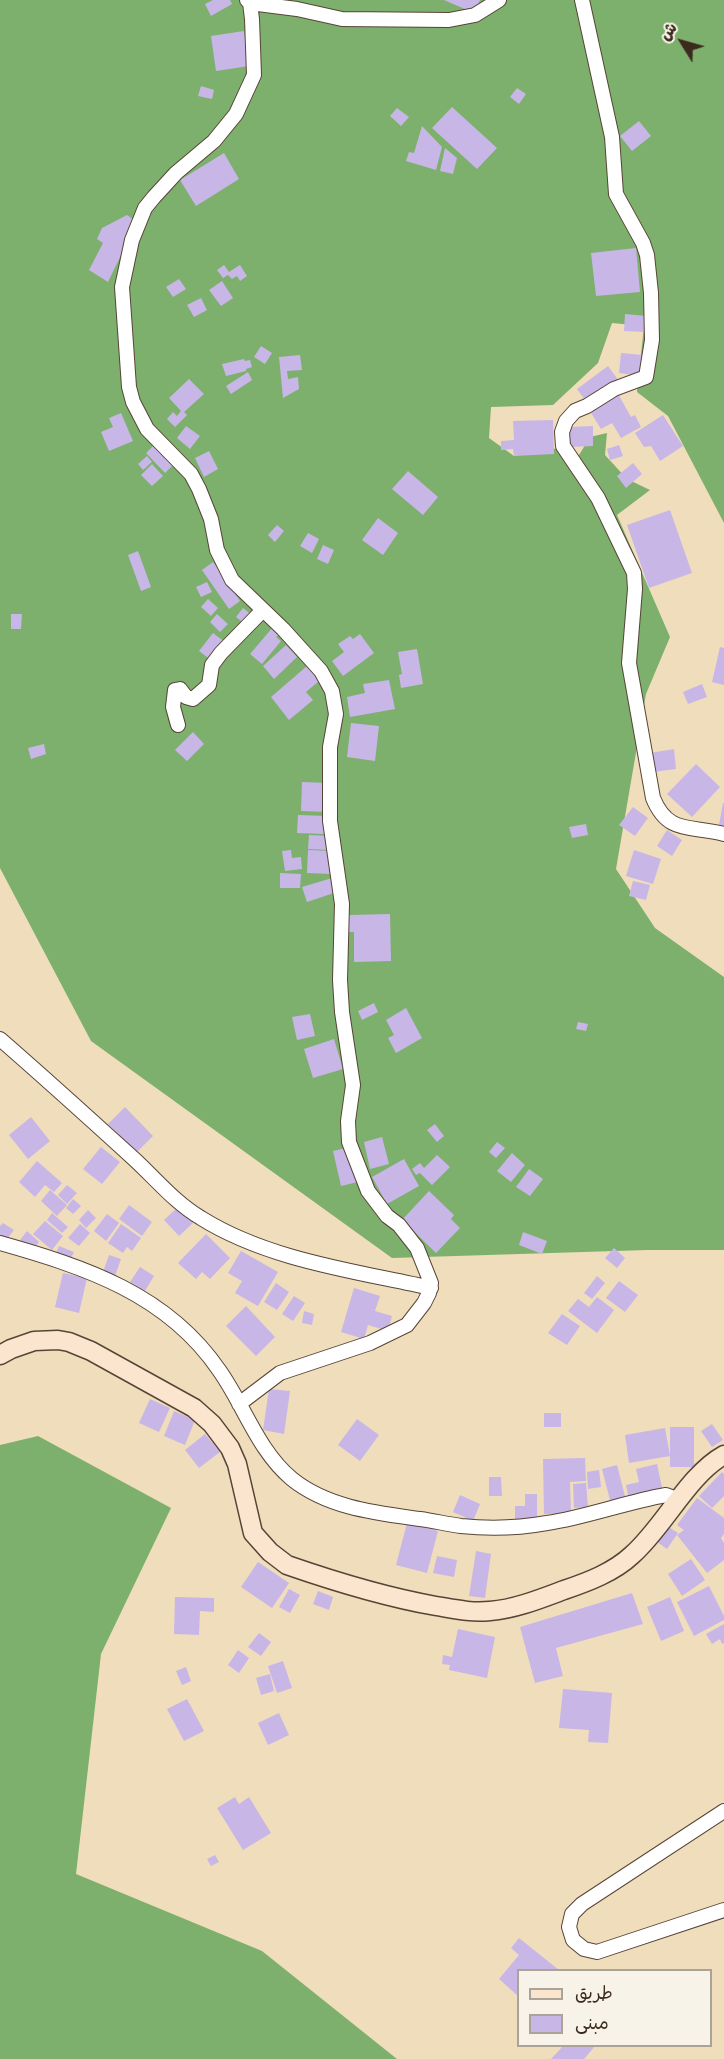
<!DOCTYPE html>
<html>
<head>
<meta charset="utf-8">
<style>
  body { margin:0 }
  #map { position:relative; width:724px; height:2059px; overflow:hidden; background:#f0ddbc; font-family:Mali,"Playpen Sans Arabic",sans-serif }
  canvas { display:block }
  .legend { position:absolute; left:517px; top:1969px; width:195px; height:78px; box-sizing:border-box; background:#f7f3e8; border:2px solid #aca397; margin:0; padding:8px 10px; list-style:none; font-size:18px; color:#3b2a1e }
  .legend li { display:flex; align-items:center; gap:12px; height:30px }
  .legend b { width:30px; border:2px solid #aca397 }
  .north { position:absolute; left:652px; top:12px; width:60px; height:60px; -webkit-text-stroke:4px #f7f3e8; paint-order:stroke; rotate:307deg; font-size:16px; font-weight:700; line-height:24px; text-align:center; color:#3b2a1e }
  .north::after { content:''; display:block; margin:auto; width:21px; height:27px; background:#3b2a1e; clip-path:polygon(50% 0,100% 100%,50% 72%,0 100%) }
</style>
</head>
<body>
<div id="map">
<canvas width="724" height="2059"></canvas>
<ul class="legend">
<li><b style="height:8px;background:#fbe5cf"></b>طريق</li>
<li><b style="height:16px;background:#c8b6e7"></b>مبنى</li>
</ul>
<div class="north">ش</div>
</div>
<script>
const ctx = document.querySelector('canvas').getContext('2d');
ctx.lineJoin = 'round';
function fill(path, color) { ctx.fillStyle = color; ctx.fill(path, 'evenodd'); }
function strokePath(path, color, width, dash) { ctx.strokeStyle = color; ctx.lineWidth = width; ctx.lineCap = dash ? 'butt' : 'round'; ctx.setLineDash(dash || []); ctx.stroke(path); }
fill(new Path2D(`
  M0,0H724V523L668,416L637,392L644,326L612,323L598,363L553,405L491,407L489,438L514,456L552,448L579,455L590,437L607,433L605,455L627,479L650,490L617,515L670,637L646,694L616,869L655,928L724,977V1250H647L392,1258L91,1041L0,868Z
  M38,1436L171,1508L101,1654L76,1874L262,1951L397,2059H0V1445Z`), '#7db06c');
fill(new Path2D(`
  M213,0H230L232,4L211,16L205,4Z
  M444,0H480L474,13Z
  M244,31L249,66L216,71L211,36Z
  M201,86L214,90L212,99L198,96Z
  M517,88L526,94L519,104L510,97Z
  M452,107L497,148L477,169L432,128Z
  M397,108L409,117L401,126L390,116Z
  M639,121L651,136L632,151L620,136Z
  M422,126L442,147L436,170L406,161L409,152L414,153Z
  M445,148L457,158L453,174L440,171Z
  M224,153L239,179L196,206L180,180Z
  M127,215L137,222L108,282L89,270L103,243L97,239L102,228Z
  M636,248L640,292L596,296L591,253Z
  M224,265L229,272L240,265L247,276L240,281L237,276L232,279L228,275L223,278L217,270Z
  M179,279L186,289L173,297L166,287Z
  M222,281L233,298L221,306L209,290Z
  M201,298L207,310L194,317L187,305Z
  M625,314L647,316L646,332L624,331Z
  M261,346L272,353L265,364L254,357Z
  M621,353L643,355L640,376L619,373Z
  M300,355L302,370L287,371L288,379L298,377L299,389L283,398L279,357Z
  M244,359L245,361L250,360L252,367L246,369V371L226,376L222,364Z
  M608,366L619,381L588,404L577,389Z
  M248,372L252,380L231,394L226,386Z
  M189,379L204,394L184,412L187,415L175,427L167,419L173,412L177,416L181,411L169,398Z
  M617,392L631,417L635,415L641,427L621,438L612,423L601,429L588,408Z
  M121,413L133,441L109,451L101,432L113,427L109,418Z
  M663,415L683,446L660,461L651,446L644,447L635,433Z
  M553,420L554,454L514,456L513,449L501,450V441L514,440L513,421Z
  M186,426L200,436L190,449L177,438Z
  M593,426V446L570,447V427Z
  M155,444L174,464L165,473L146,453Z
  M619,445L623,456L610,460L607,449Z
  M209,451L218,469L204,477L195,458Z
  M147,456L152,462L143,470L138,464Z
  M633,463L642,474L626,488L617,476Z
  M152,464L163,476L152,486L141,475Z
  M408,471L438,497L423,515L392,489Z
  M670,510L692,573L649,588L627,525Z
  M378,518L398,533L383,555L362,540Z
  M277,525L284,531L275,542L268,535Z
  M308,533L319,539L312,553L300,546Z
  M323,545L334,550L328,564L317,559Z
  M138,551L151,587L141,591L128,555Z
  M213,562L240,601L229,609L202,570Z
  M207,582L212,592L201,597L196,587Z
  M208,599L218,608L211,616L201,607Z
  M243,608L252,615L246,625L236,617Z
  M11,614H22L21,629H11Z
  M217,614L228,624L220,632L210,622Z
  M273,627L280,633L276,637L281,641L262,664L250,654Z
  M213,633L225,642L211,660L199,651Z
  M360,634L374,653L343,676L332,661L344,652L338,644L350,636L353,639Z
  M286,645L297,657L274,679L263,666Z
  M720,647L724,648V685L712,682Z
  M417,649L423,684L401,688L399,675L402,674L398,652Z
  M307,666L319,681L306,692L313,700L289,720L271,697Z
  M389,680L395,709L350,717L347,697L365,693L363,684Z
  M702,684L707,697L688,704L683,692Z
  M351,723L379,726L375,761L347,757Z
  M193,732L204,744L187,761L175,750Z
  M44,744L46,754L31,759L28,748Z
  M674,749L676,769L653,772L650,753Z
  M696,764L720,787L692,817L667,794Z
  M302,782L329,783L328,812L301,811Z
  M723,803H724V826L719,825Z
  M633,807L648,818L635,836L619,825Z
  M298,815L327,816L326,834L297,833Z
  M586,824L588,835L572,838L569,827Z
  M667,830L682,840L672,856L657,846Z
  M309,835L331,836L330,850L308,849Z
  M291,850L292,858L301,857L302,869L285,871L282,851Z
  M308,850L332,851L331,874L307,873Z
  M634,850L661,859L653,884L626,876Z
  M280,873L301,874L300,888H280Z
  M332,878L337,892L307,902L302,887Z
  M633,881L650,885L646,900L629,896Z
  M390,914L391,961L354,962V932H348V915Z
  M374,1003L378,1012L362,1020L358,1011Z
  M406,1008L422,1038L396,1053L388,1038L394,1035L386,1020Z
  M310,1014L315,1036L297,1040L292,1017Z
  M578,1022L588,1024L586,1031L576,1029Z
  M334,1039L343,1069L313,1078L304,1049Z
  M125,1107L153,1136L137,1152L108,1124Z
  M31,1117L50,1141L28,1159L9,1135Z
  M435,1124L444,1136L437,1142L427,1130Z
  M382,1137L389,1164L370,1169L364,1142Z
  M497,1142L505,1148L496,1158L489,1152Z
  M101,1147L120,1162L102,1184L83,1169Z
  M350,1147L358,1182L341,1186L333,1151Z
  M512,1153L525,1165L511,1182L497,1171Z
  M437,1155L450,1167L432,1185L420,1173L416,1175L412,1169L420,1163L424,1168Z
  M404,1159L419,1186L387,1204L372,1177Z
  M37,1161L62,1183L54,1192L45,1185L35,1197L19,1182Z
  M529,1169L543,1179L530,1196L516,1187Z
  M67,1185L77,1193L67,1204L58,1195Z
  M50,1190L67,1205L57,1216L41,1201Z
  M429,1191L454,1215L451,1219L460,1228L436,1253L402,1220Z
  M73,1199L81,1206L73,1214L66,1208Z
  M129,1205L152,1222L142,1236L119,1219Z
  M179,1206L193,1223L179,1236L164,1220Z
  M88,1210L96,1218L86,1228L79,1220Z
  M52,1213L68,1227L62,1233L47,1220Z
  M107,1214L119,1223L106,1241L94,1231Z
  M45,1221L63,1236L52,1250L33,1234Z
  M3,1223L14,1230L4,1243L0,1240V1226Z
  M80,1224L90,1233L79,1246L68,1238Z
  M121,1224L141,1238L132,1251L127,1247L123,1253L108,1243Z
  M27,1231L39,1242L32,1251L20,1240Z
  M523,1232L547,1241L542,1254L519,1245Z
  M206,1234L230,1258L210,1279L202,1272L196,1279L178,1263Z
  M59,1246L74,1252L69,1262L55,1256Z
  M614,1248L625,1258L617,1268L605,1258Z
  M241,1251L278,1272L258,1306L235,1293L242,1281L228,1273Z
  M109,1255L121,1259L115,1276L103,1272Z
  M140,1267L154,1276L145,1291L130,1282Z
  M63,1273L87,1278L79,1313L55,1307Z
  M597,1276L605,1283L592,1299L584,1293Z
  M619,1281L638,1295L625,1312L606,1298Z
  M276,1283L289,1292L277,1310L264,1302Z
  M354,1288L380,1296L375,1311L392,1316L388,1331L368,1325L364,1339L341,1332Z
  M294,1296L305,1303L293,1321L282,1314Z
  M597,1297L614,1310L597,1333L568,1311L578,1299L589,1307Z
  M246,1306L275,1337L256,1356L226,1326Z
  M304,1311L314,1314L312,1325L302,1323Z
  M562,1314L580,1326L567,1345L548,1333Z
  M269,1389L290,1391L284,1434L263,1430Z
  M150,1399L170,1408L159,1432L139,1423Z
  M174,1411L195,1420L185,1445L164,1436Z
  M544,1413H561V1427H544Z
  M357,1419L379,1435L360,1461L338,1445Z
  M712,1424L723,1440L712,1447L701,1431Z
  M670,1427H694V1467H670Z
  M665,1428L670,1456L629,1463L625,1435Z
  M205,1434L220,1452L199,1468L185,1450Z
  M585,1458L586,1481L570,1482L571,1514H544L543,1459Z
  M657,1464L663,1492L629,1500L626,1485L639,1482L636,1469Z
  M617,1465L626,1500L611,1504L602,1469Z
  M599,1470L601,1487L588,1489L587,1472Z
  M722,1472L724,1474V1496L712,1508L699,1496Z
  M489,1477H501L502,1496H489Z
  M586,1483L588,1507L574,1508L573,1484Z
  M525,1494H537V1519H515V1506H525Z
  M460,1495L480,1504L473,1521L453,1512Z
  M697,1498L724,1518V1534L721,1538L724,1543V1560L707,1573L677,1535L684,1530L677,1525Z
  M407,1523L438,1531L427,1573L396,1565Z
  M664,1524L678,1533L667,1549L653,1539Z
  M476,1551L491,1554L485,1598L469,1596Z
  M437,1556L457,1560L454,1577L433,1573Z
  M691,1559L705,1580L682,1596L668,1574Z
  M258,1562L289,1583L272,1608L241,1587Z
  M709,1586L724,1616V1620L694,1636L677,1602Z
  M289,1589L300,1595L290,1613L279,1607Z
  M318,1591L333,1597L329,1610L313,1604Z
  M632,1593L643,1624L556,1648L563,1676L535,1683L520,1627Z
  M175,1597L214,1598V1612L200,1611L199,1635L174,1634Z
  M670,1597L684,1631L661,1641L647,1607Z
  M724,1624V1643L722,1644L720,1639L712,1644L706,1634Z
  M458,1629L495,1637L487,1678L449,1670L450,1665L442,1664L443,1655L452,1657Z
  M259,1633L271,1642L261,1656L248,1647Z
  M238,1650L249,1658L239,1673L228,1665Z
  M283,1661L292,1688L277,1693L268,1666Z
  M186,1667L191,1681L182,1685L176,1671Z
  M270,1674L274,1691L261,1695L256,1678Z
  M563,1689L612,1693L608,1743L588,1742L589,1730L559,1728Z
  M187,1699L204,1731L184,1741L167,1709Z
  M279,1713L289,1735L268,1745L258,1723Z
  M235,1797L239,1804L249,1797L271,1833L243,1850L217,1808Z
  M215,1855L219,1862L211,1866L207,1859Z
  M519,1938L559,1970H518V1996L499,1979L519,1955L511,1948Z
  M563,2046H595L584,2059H551Z`), '#c8b6e7');
const minor = new Path2D(`
  M582,0L612,137L616,194L643,243L647,255L651,293L652,340L646,377L614,389L587,406L575,411L566,421L562,432L563,446L598,498L634,573L635,589L629,663L653,798C668,835 691,825 724,834
  M250,3L297,9L342,19L449,20L475,15L499,0
  M178,725L173,707L175,690L180,689L186,697L193,699L209,685L212,665L221,653L263,610
  M0,1039C45,1078 89,1118 133,1158C155,1178 175,1203 201,1218C268,1260 355,1271 431,1288
  M0,1243C85,1267 167,1294 219,1370C244,1405 258,1451 292,1479C328,1508 377,1513 420,1519C434,1521 447,1524 461,1526C489,1529 519,1528 547,1523C587,1517 626,1502 666,1495L679,1500
  M239,1404L280,1373L370,1343L407,1325L424,1303L429,1293L431,1283L417,1248L399,1225L387,1216L368,1191L349,1142L348,1121L353,1085L342,1012L340,980L342,904L330,821V747L336,714L332,691L321,671L283,629L232,580L217,550L211,519L199,489L191,474L147,429L133,402L129,387L122,287L132,240L145,208L154,197L176,173L214,141L236,114L254,75L252,19L250,3L247,0
  M724,1811L582,1904L572,1914L569,1927L573,1940L584,1949L597,1952L724,1910`);
const secondary = new Path2D(`
  M0,1355L11,1349L34,1341L58,1340L69,1342L91,1351L194,1408L212,1424L230,1448L237,1464L253,1533L270,1552L287,1565C336,1582 385,1597 436,1606C454,1609 471,1613 490,1611C515,1609 540,1599 564,1590C588,1582 614,1572 632,1555C664,1527 688,1475 724,1455`);
strokePath(minor, '#564536', 16);
strokePath(secondary, '#564536', 21);
strokePath(minor, '#fff', 14);
strokePath(secondary, '#fbe5cf', 18);
</script>
</body>
</html>
